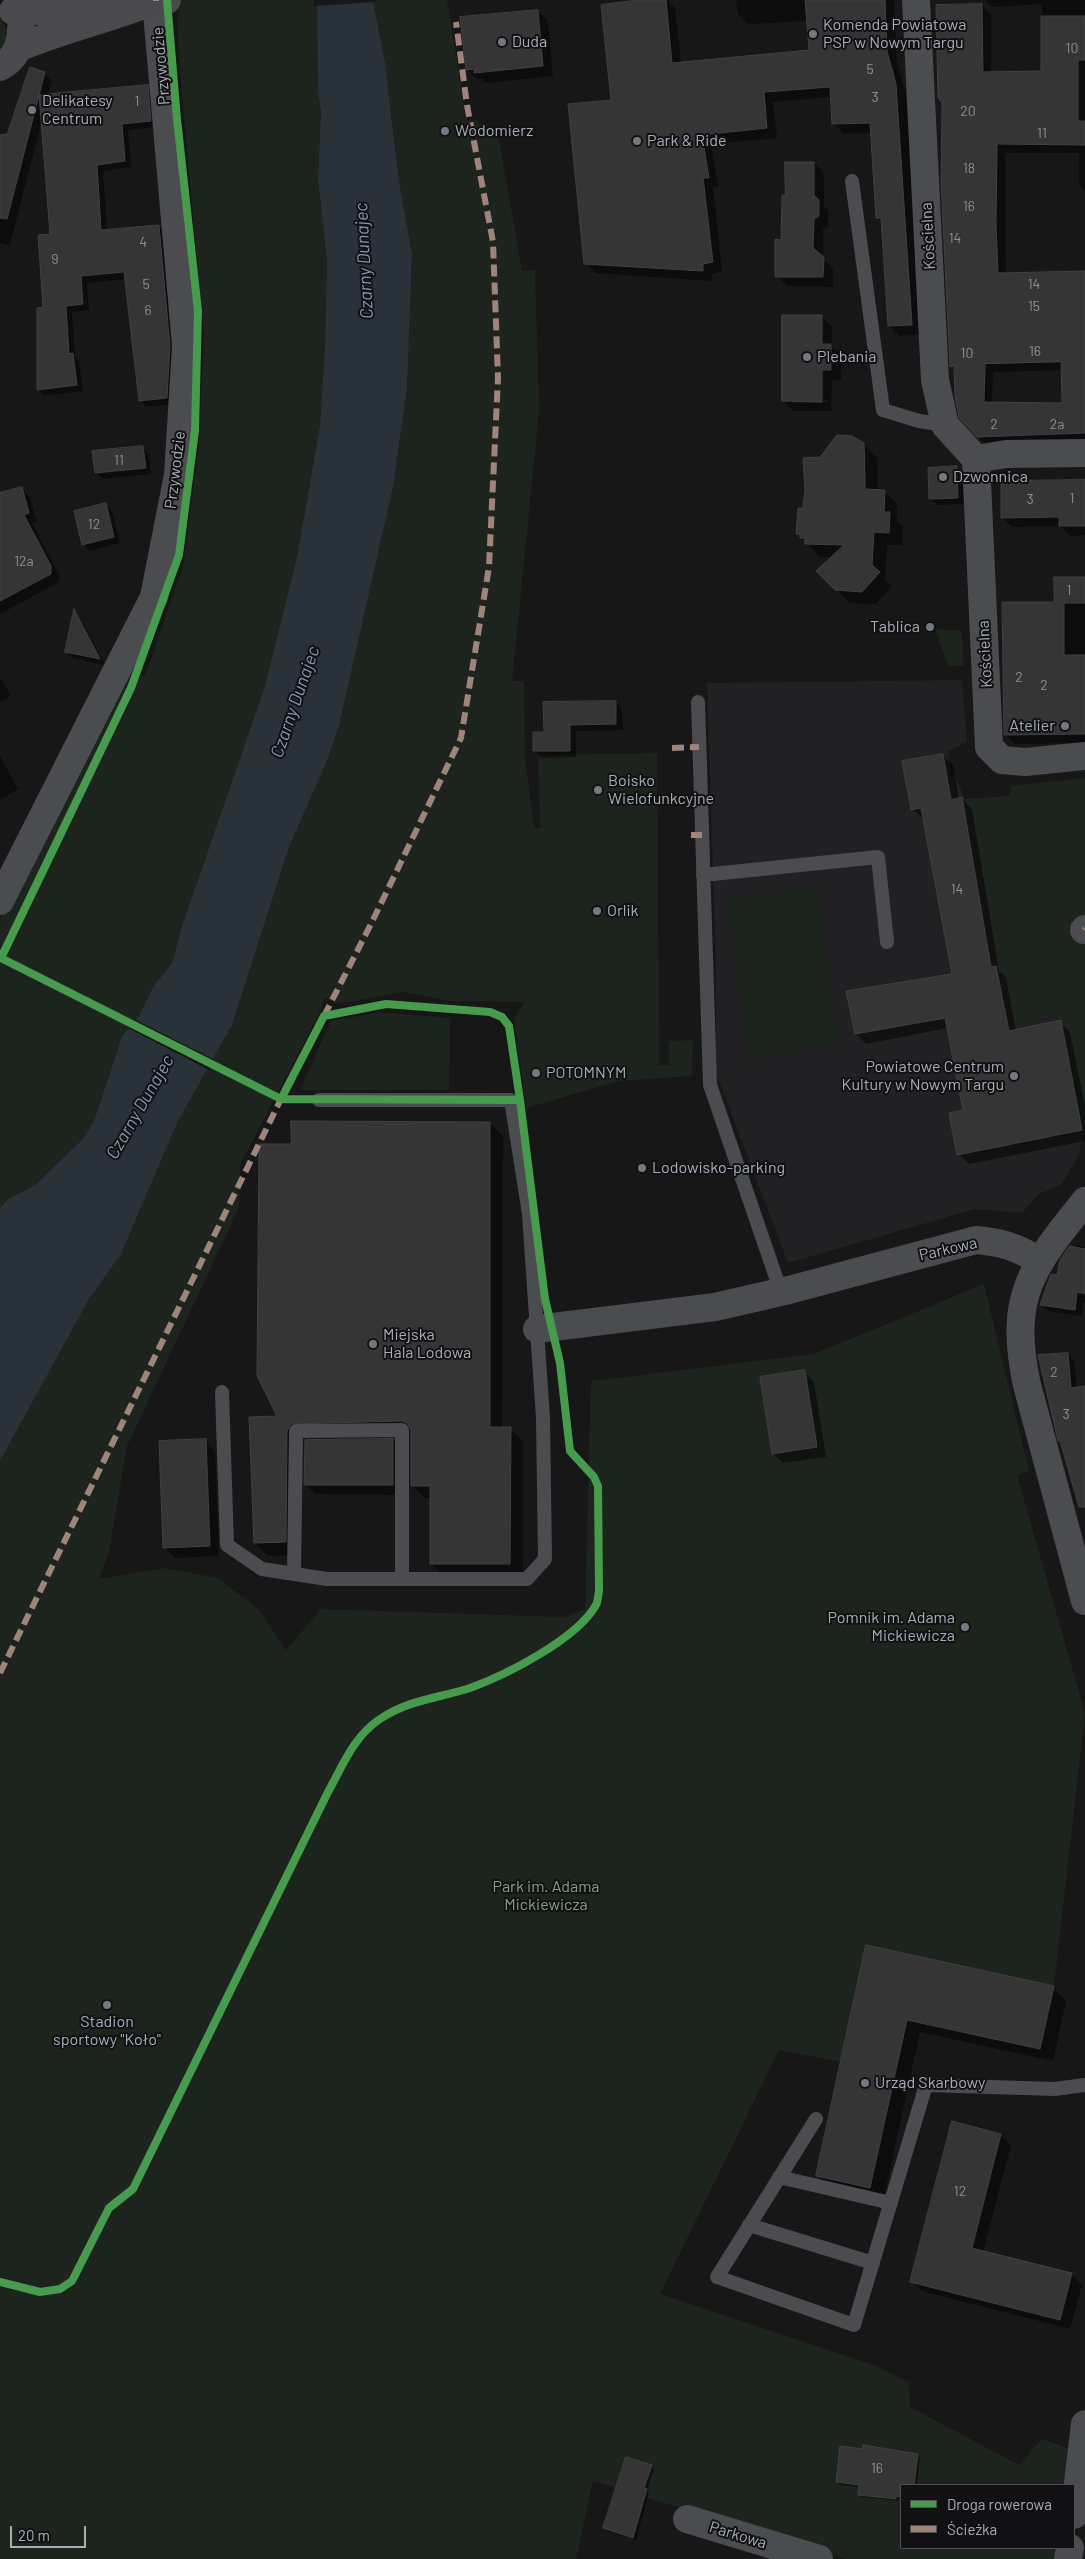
<!DOCTYPE html>
<html>
<head>
<meta charset="utf-8">
<style>
  body { margin:0 }
  #map { position:relative; width:1085px; height:2559px; overflow:hidden; background:#171717; font-family:Barlow,sans-serif }
  canvas { display:block }
  .legend { position:absolute; left:900px; top:2484px; width:175px; height:65px; box-sizing:border-box; background:#111113; border:1px solid #4d4f55; margin:0; padding:6px 9px; list-style:none; font-size:15px; color:#a8adb8 }
  .legend li { display:flex; align-items:center; gap:10px; height:25px }
  .legend b { width:25px; border:1px solid #4d4f55 }
  .scale { position:absolute; left:10px; top:2526px; width:76px; height:22px; box-sizing:border-box; border:2px solid #a8adb8; border-top:0; padding-left:6px; font-size:15px; line-height:18px; white-space:nowrap; color:#a8adb8; -webkit-text-stroke:4px #111113; paint-order:stroke }
</style>
</head>
<body>
<div id="map">
<canvas width="1085" height="2559"></canvas>
<ul class="legend">
<li><b style="height:6px;background:#469c4c"></b>Droga rowerowa</li>
<li><b style="height:6px;background:#a18479"></b>Ścieżka</li>
</ul>
<div class="scale">20 m</div>
</div>
<script>
const ctx = document.querySelector('canvas').getContext('2d');
ctx.lineJoin = 'round';
function fill(path, color) { ctx.fillStyle = color; ctx.fill(path, 'evenodd'); }
function strokePath(path, color, width, dash) { ctx.strokeStyle = color; ctx.lineWidth = width; ctx.lineCap = dash ? 'butt' : 'round'; ctx.setLineDash(dash || []); ctx.stroke(path); }
function label(font, color, halo, rows, align = 'center') {
  ctx.font = font + ' Barlow,sans-serif'; ctx.lineWidth = 4; ctx.setLineDash([]); ctx.textBaseline = 'middle'; ctx.strokeStyle = halo; ctx.fillStyle = color; for (const [text, x, y, turn = 0] of rows) {
    ctx.save(); ctx.translate(x, y); ctx.rotate((+turn || 0) * Math.PI / 180); ctx.textAlign = isNaN(turn) ? turn : align; if (halo) ctx.strokeText(text, 0, 0); ctx.fillText(text, 0, 0); ctx.restore();
  }
}
fill(new Path2D(`
  M962,680L967,742L948,751L951,777L955,776L965,799L1015,1025L1063,1015L1084,1133L1078,1157L1061,1185L1039,1194L1022,1213L975,1209L788,1263L716,1073V963L707,683Z`), '#212123');
fill(new Path2D(`
  M181,0H317L318,90L321,112L318,180L327,262L325,345L320,425L298,552L265,686L182,926L172,963L153,987L139,1016L122,1036L94,1121L83,1139L35,1185L8,1199L0,1208V920L127,666L145,677L183,566L198,453L204,338L180,72L177,16Z
  M373,0H447L467,121L477,120L499,139L522,271L535,270L539,411L512,681H524L525,758L534,828H540L538,755L657,753L659,1065H669V1041L693,1040L692,1076L619,1081L526,1108L514,1019L525,1002L450,1001L404,992L336,1004L325,997L318,1016L240,1165L239,1208L127,1446L109,1552L99,1579L164,1568L218,1578L259,1610L286,1650L321,1609L564,1617L585,1609L591,1381L814,1354L984,1284L1029,1471L1017,1475L1085,1713L1054,1986L866,1945L841,2062L779,2050L660,2294L873,2365L909,2382L910,2407L1019,2465L1042,2439L1067,2448L1064,2485H901V2548H1059L1058,2559H846L593,2481L576,2559H0V1461L89,1299L121,1254L178,1121L232,1025L289,847L327,761L339,726L393,487L407,389L412,254L399,181L385,63Z
  M0,18C9,30 8,40 0,52Z
  M935,629L962,631L963,666H948Z
  M1085,778V1132L1084,1133L1063,1015L1014,1025L965,799L1010,796L1011,786Z
  M818,887L839,1046L748,1058L727,898Z
  M379,1012L450,1018L449,1090H300L331,1021Z`), '#1d241e');
fill(new Path2D(`
  M317,0H373L385,63L399,181L412,254L407,389L393,487L339,726L327,761L289,847L232,1025L178,1121L121,1254L89,1299L0,1461V1208L8,1199L35,1185L83,1139L94,1121L122,1036L139,1016L153,987L172,963L182,926L265,686L298,552L320,425L325,345L327,262L318,180L321,112L318,90Z`), '#2a3239');
fill(new Path2D(`
  M314,0H375L376,2L314,6Z
  M134,1019L215,1060L209,1070L126,1027Z`), '#171717');
fill(new Path2D(`
  M648,0H667L675,8L681,64L810,52L808,21L748,24L738,14L736,0H894L897,62L906,95L921,334L899,336L889,326L883,223L877,217L872,133L844,134L834,124L832,97L773,102L777,138L711,144L718,187H713L722,271L712,274V281L596,273L586,263L612,101Z
  M985,0H1085V191L1079,185V153H1005L1006,274L1085,272V442L987,445L978,436L956,370L951,366L982,5L991,14V73L1042,72V4L992,7ZM1063,370V404L992,403L993,372Z
  M538,11L548,21L553,76L485,83L482,79H477L467,69Z
  M44,73L52,81L48,95L147,86L154,93L157,127L128,130L131,167L103,171L107,231L159,226L165,233L176,354L173,404L146,407L140,400L126,279L87,283L89,310L72,312L75,357L79,361L83,391L45,396L39,390L52,235L42,120L10,245L0,243V136H8Z
  M814,163L824,173V206L828,211V226L823,229V258L833,268V287L787,286L777,276L786,196Z
  M822,317L832,327V347L841,355V380H832L831,411H793L783,401ZM792,400H828V403H792Z
  M863,444L877,458L878,491H884L897,504V520L903,526L902,545H887L885,580L892,586L876,604L850,603L817,571L832,557H820L798,533L821,458ZM863,448H865L867,495H864ZM883,502H885V518H882Z
  M143,447L149,454L151,474L102,479L96,472Z
  M956,468L963,474L964,504L937,505L930,499Z
  M1085,481V535L1070,536L1060,526L1012,527L1002,517Z
  M21,488L30,497L37,522L32,523L59,575V582L0,614V494Z
  M106,504L112,511L120,543L90,551L83,544Z
  M1085,578V743L1015,744L1005,734L1055,604Z
  M74,611L80,617L105,665L73,658L66,652Z
  M0,678L11,695L0,702Z
  M616,702L622,708L623,730L576,731V757L541,758L535,751L545,733Z
  M943,755L953,765L959,799H962L972,809L999,971L1006,977L1016,1031L1060,1022L1070,1032L1085,1106V1141L969,1164L959,1154L964,1111L948,1028L866,1044L856,1034L953,975L924,819L912,809Z
  M0,756L18,789L0,800Z
  M490,1123L503,1136L502,1428H510L523,1441V1577H445L431,1564V1498H425L412,1485V1434L304,1436L300,1445L298,1555L268,1556L255,1543L279,1417L293,1145Z
  M1075,1245L1085,1247V1302H1083L1081,1316L1048,1311L1041,1304Z
  M1068,1354L1074,1360L1077,1389L1085,1390V1506L1059,1441Z
  M804,1372L814,1382L826,1457L783,1463L773,1453Z
  M393,1440L403,1450V1495L315,1494L305,1484Z
  M205,1441L215,1451L219,1556L175,1558L165,1548Z
  M867,1947L1053,1988L1066,2001L1053,2061L920,2032L883,2201L830,2189L817,2176Z
  M1001,2135L1011,2145L983,2252L1072,2275L1082,2285L1070,2329L922,2291L912,2281Z
  M864,2447L917,2455L920,2458L917,2485H901V2499H899V2501L862,2497L859,2494L860,2487L840,2485L837,2482L864,2450Z
  M651,2466L654,2469L647,2490L649,2493L636,2540L607,2531L604,2528Z`), '#0007');
const building = new Path2D(`
  M638,0H666L672,63L809,50L805,0H885L887,51L896,84L912,325L888,326L881,218H876L870,123L832,124L830,87L764,92L767,128L702,135L709,178H703L713,262L703,264V271L584,264L568,104L611,100L601,5Z
  M982,4L983,72L1041,71V16H1085V60H1078V121H1085V145L997,144L996,225L998,273L1085,271V433L977,437L959,418L955,396L954,366L950,367L941,181L942,103L938,98L936,5ZM1061,362L1062,403L984,402L985,364Z
  M538,10L543,66L474,73V69L466,70L460,17Z
  M30,67L45,72L7,219L0,218V135L7,134Z
  M148,85L151,121L122,124L125,161L97,165L101,230L159,225L170,346L167,398L139,401L124,272L81,276L83,304L66,306L69,354L73,353L77,385L37,390V308L43,307L38,235L50,234L39,95Z
  M785,162H814V195L819,200V216L814,219L813,248L824,257L823,277H775V239L781,240L782,195H785Z
  M782,315H822V344H831V370H822V402L782,401Z
  M837,435L852,436L864,443L865,489L885,490L884,512H890L889,533L874,532L872,565L880,572L862,592L835,590L816,571L844,545L805,544V538H800V534H796L798,508H803L805,490L803,458L820,457Z
  M143,446L146,468L95,473L92,451Z
  M957,466L958,498L929,499L928,468Z
  M1085,480V526H1059V517L1001,518V481Z
  M22,487L29,513L24,515L51,566V574L0,601V493Z
  M106,503L114,537L82,545L74,511Z
  M1054,577H1085V603H1064V655H1085V734L1004,735L1002,602H1054Z
  M74,609L100,659L65,652Z
  M616,701V724L570,725V751H533V732H544L543,702Z
  M943,754L951,800L962,797L991,967L996,966L1009,1031L1061,1020L1082,1130L957,1155L949,1113L963,1110L945,1018L855,1034L846,991L952,974L921,808L911,810L902,761Z
  M291,1121L490,1122V1427H511L510,1564H430V1486H411V1430L407,1423L402,1421L291,1424L287,1431L286,1542L254,1543L249,1417L277,1416L257,1376L259,1144H291Z
  M1070,1246L1085,1249V1294L1077,1292L1075,1310L1040,1305L1051,1274L1057,1275L1060,1260Z
  M1068,1353L1071,1388L1085,1386V1507H1079L1060,1441H1058L1038,1355Z
  M805,1370L817,1447L772,1454L760,1377Z
  M206,1439L210,1546L163,1548L159,1441Z
  M393,1439V1485H304L305,1440Z
  M866,1945L1054,1986L1040,2049L907,2020L870,2188L816,2176Z
  M952,2121L1001,2134L972,2248L1072,2273L1060,2320L910,2282Z
  M863,2445L918,2454L914,2485H901V2497L896,2496V2499L858,2495L859,2485L836,2482L840,2446L863,2449Z
  M626,2457L652,2465L644,2488L647,2489L633,2538L603,2528Z`);
fill(building, '#353536');
strokePath(building, '#3f4043', 1);
strokePath(new Path2D(`
  M852,181L883,410L919,421L945,425
  M698,702L710,1085L781,1292
  M703,875L878,857L887,942
  M222,1392L227,1545L262,1569L327,1579H527L545,1559L543,1418L529,1214L511,1100H319
  M294,1574L296,1431L402,1430V1579
  M816,2119L717,2277L854,2325L926,2085L1055,2089L1085,2085
  M779,2177L891,2203
  M749,2225L873,2263`), '#4b4c50', 14);
strokePath(new Path2D(`
  M916,0L935,380L945,425L976,459L1006,454L1085,453
  M976,459L989,747L1002,760L1025,762L1085,756
  M0,901L154,597L178,475L186,346L156,1
  M1084,930L1085,929
  M1085,1201C1031,1268 1008,1297 1027,1385L1085,1601
  M537,1329L715,1307L789,1290L976,1240C1000,1242 1018,1247 1039,1261
  M1074,2515L1085,2424
  M687,2519L819,2559
  M1068,2559L1070,2548`), '#4b4c50', 28);
strokePath(new Path2D(`
  M13,11H52L106,4
  M18,48C51,34 85,25 118,14C137,8 146,2 167,0
  M0,67C15,59 21,46 21,29`), '#4a4a4e', 28);
strokePath(new Path2D(`
  M156,0V1
  M672,748L699,747
  M691,835H702
  M1084,930L1085,929
  M324,1016L371,924L461,738L489,567L498,378L493,242L467,105L456,22
  M0,1673L281,1099`), '#a18479', 6, [12, 6]);
strokePath(new Path2D(`
  M281,1099L324,1016L386,1004L490,1012L502,1017L509,1026L520,1100
  M0,2282L40,2292L60,2289L72,2281L109,2208L133,2189L328,1792C343,1765 354,1736 380,1719C408,1700 439,1698 470,1688C506,1675 577,1639 596,1605C598,1601 598,1596 599,1591L598,1486L594,1477L570,1451L560,1363L545,1299L520,1100L281,1099L1,958L131,688L179,555L195,431L198,311L177,119L167,0`), '#469c4c', 8);
for (const [x, y, r, color] of [
  [813,34,5,"#757880"],
  [502,42,5,"#757880"],
  [32,110,5,"#757880"],
  [445,131,5,"#757880"],
  [637,141,5,"#757880"],
  [807,357,5,"#757880"],
  [943,477,5,"#757880"],
  [930,627,5,"#757880"],
  [1065,726,5,"#757880"],
  [598,790,5,"#757880"],
  [597,911,5,"#757880"],
  [536,1073,5,"#757880"],
  [1014,1076,5,"#757880"],
  [642,1168,5,"#757880"],
  [373,1344,5,"#757880"],
  [965,1627,5,"#757880"],
  [107,2005,5,"#757880"],
  [865,2083,5,"#757880"]
]) { const dot = new Path2D(); dot.arc(x, y, r, 0, 2 * Math.PI); ctx.fillStyle = color; ctx.fill(dot); strokePath(dot, '#111113', 2); }
label('14px', '#8b8f98', null, [
  ["10",1072,48],
  ["5",870,69],
  ["3",875,97],
  ["1",137,101],
  ["20",968,111],
  ["11",1042,133],
  ["18",969,168],
  ["16",969,206],
  ["14",955,238],
  ["4",143,242],
  ["9",55,259],
  ["5",146,284],
  ["14",1034,284],
  ["15",1034,306],
  ["6",148,310],
  ["16",1035,351],
  ["10",967,353],
  ["2",994,424],
  ["2a",1057,424],
  ["11",119,460],
  ["1",1072,498],
  ["3",1030,499],
  ["12",94,524],
  ["12a",24,561],
  ["1",1069,590],
  ["2",1019,677],
  ["2",1044,685],
  ["14",957,889],
  ["2",1054,1372],
  ["3",1066,1414],
  ["12",960,2191],
  ["16",877,2468]
]);
label('16px', '#a8adb8', '#111113', [
  ["Komenda Powiatowa",823,25],
  ["PSP w Nowym Targu",823,43],
  ["Duda",512,42],
  ["Delikatesy",42,101],
  ["Centrum",42,119],
  ["Wodomierz",455,131],
  ["Park & Ride",647,141],
  ["Plebania",817,357],
  ["Dzwonnica",953,477],
  ["Tablica",920,627,"right"],
  ["Atelier",1055,726,"right"],
  ["Boisko",608,781],
  ["Wielofunkcyjne",608,799],
  ["Orlik",607,911],
  ["Powiatowe Centrum",1004,1067,"right"],
  ["Kultury w Nowym Targu",1004,1085,"right"],
  ["POTOMNYM",546,1073],
  ["Lodowisko-parking",652,1168],
  ["Miejska",383,1335],
  ["Hala Lodowa",383,1353],
  ["Pomnik im. Adama",955,1618,"right"],
  ["Mickiewicza",955,1636,"right"],
  ["Stadion",107,2022,"center"],
  ["sportowy \"Koło\"",107,2040,"center"],
  ["Urząd Skarbowy",875,2083]
], 'left');
label('16px', '#a8adb8', '#111113', [
  ["Przywodzie",161,66,-95],
  ["Kościelna",928,236,-93],
  ["Przywodzie",175,470,-83],
  ["Kościelna",985,654,-93],
  ["Parkowa",948,1249,-13],
  ["Parkowa",738,2535,17]
]);
label('16px', '#7fa381', '#111113', [
  ["Park im. Adama",546,1887],
  ["Mickiewicza",546,1905]
]);
label('italic 18px', '#7f9bb3', '#111113', [
  ["Czarny Dunajec",364,261,-93],
  ["Czarny Dunajec",295,702,-71],
  ["Czarny Dunajec",140,1107,-60]
]);
</script>
</body>
</html>
